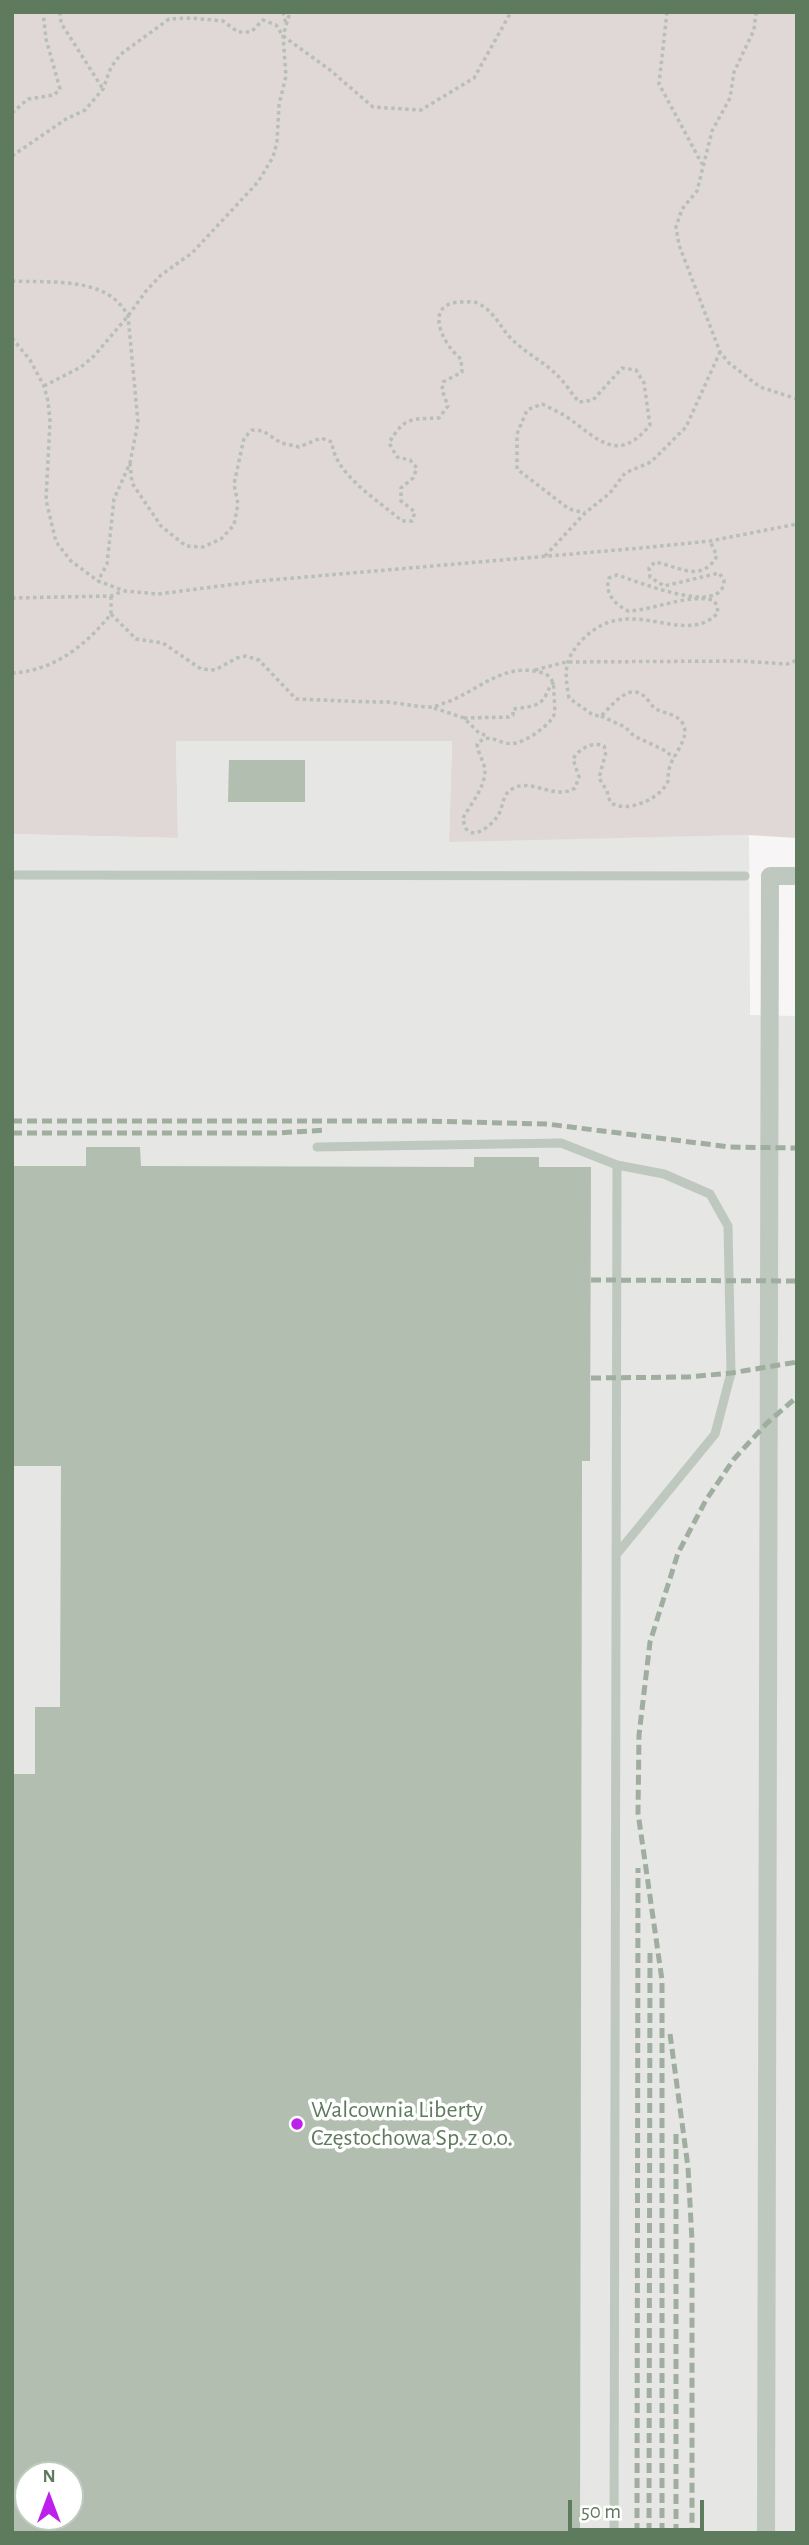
<!DOCTYPE html>
<html>
<head>
<meta charset="utf-8">
<style>
  body { margin:0 }
  #map { position:relative; width:809px; height:2545px; overflow:hidden; background:#f8f5f6; font-family:"Alegreya Sans",sans-serif }
  canvas { display:block }
  .frame { position:absolute; inset:0; border:14px solid #5e7c5d; pointer-events:none }
  .north { position:absolute; left:14px; top:2461px; width:70px; height:70px; box-sizing:border-box; background:#fff; border:2px solid #bfcbbe; border-radius:50%; rotate:0deg; font-size:19px; font-weight:700; line-height:28px; text-align:center; color:#5e7c5d }
  .north::after { content:''; display:block; margin:auto; width:24px; height:32px; background:#bd20ed; clip-path:polygon(50% 0,100% 100%,50% 72%,0 100%) }
  .scale { position:absolute; left:568px; top:2500px; width:136px; height:32px; box-sizing:border-box; border:4px solid #5e7c5d; border-top:0; padding-left:9px; font-size:21px; line-height:24px; white-space:nowrap; color:#5e7c5d; -webkit-text-stroke:5px #fff; paint-order:stroke }
</style>
</head>
<body>
<div id="map">
<canvas width="809" height="2545"></canvas>
<div class="frame"></div>
<div class="north">N</div>
<div class="scale">50 m</div>
</div>
<script>
const ctx = document.querySelector('canvas').getContext('2d');
ctx.lineJoin = 'round';
function fill(path, color) { ctx.fillStyle = color; ctx.fill(path, 'evenodd'); }
function strokePath(path, color, width, dash) { ctx.strokeStyle = color; ctx.lineWidth = width; ctx.lineCap = dash ? 'butt' : 'round'; ctx.setLineDash(dash || []); ctx.stroke(path); }
function label(font, color, halo, rows, align = 'center') {
  ctx.font = font + ' "Alegreya Sans",sans-serif'; ctx.lineWidth = 7; ctx.setLineDash([]); ctx.textBaseline = 'middle'; ctx.strokeStyle = halo; ctx.fillStyle = color; for (const [text, x, y, turn = 0] of rows) {
    ctx.save(); ctx.translate(x, y); ctx.rotate((+turn || 0) * Math.PI / 180); ctx.textAlign = isNaN(turn) ? turn : align; if (halo) ctx.strokeText(text, 0, 0); ctx.fillText(text, 0, 0); ctx.restore();
  }
}
fill(new Path2D(`
  M176,741H452L449,841L749,835L750,1015L797,1016V2533H12V834L178,838ZM28,2475H70V2517H28Z`), '#e6e6e5');
fill(new Path2D(`
  M12,12H797V838L749,835L449,842L452,741H176L178,838L12,834Z`), '#e0d8d6');
fill(new Path2D(`
  M229,760H305V802H228Z
  M86,1147H140L141,1166L474,1167V1157H539V1167H591L590,1461H582L580,2533H12V1774H35V1707H60L61,1466H12V1166H86ZM28,2475H70V2517H28Z`), '#b1beb0');
strokePath(new Path2D(`
  M60,12L61,23L103,89
  M283,12L286,24
  M667,12L659,84L702,164
  M756,12L754,30L734,72L730,98L712,131L697,191L682,209L676,227L679,245L720,352L729,363L760,387L797,399
  M12,113L28,99L54,95L60,89L46,39L43,12
  M12,156L66,119L85,110L103,89L111,67L121,54L169,19L191,18L223,21L238,32H251L263,20L276,25L283,36L330,70L373,107L421,110L474,78L511,12
  M12,281C51,283 108,276 128,316L138,422L130,463L114,499L107,564L98,581
  M12,338L30,360L44,386L48,401L50,421L46,500L56,542L71,561L98,581L125,591L158,594L259,581L641,548L710,541L797,524
  M44,386L81,367L94,356L128,316L146,291L161,275L192,253L258,182L273,157L277,142L279,105L286,76L283,36L290,12
  M130,463L132,483L161,526L186,546L203,547L221,539L234,525L238,504L234,484L244,438L252,430L263,431L281,443L299,447L321,438L332,442C334,474 379,501 402,521H412L415,512L401,501V488L413,478L417,468L410,460L397,457L389,443C404,417 411,419 439,418L448,406L442,390L443,382L462,372L461,359C441,343 422,301 464,302C469,302 475,301 479,304C497,313 501,331 516,343C528,354 543,362 555,373C564,381 571,393 579,402L593,400L622,368L636,370L644,383L650,425C618,464 599,440 567,417C559,412 550,408 542,404L527,410L517,434V469L569,509L585,513
  M545,556L585,513L610,493L625,473L651,462L686,427L720,352
  M12,598L111,596L123,591
  M111,614L136,639L163,643L201,669L215,670L237,658L246,656L259,660L296,699C327,700 357,702 387,702C401,703 415,707 430,707C436,707 443,703 450,701C479,689 505,663 539,672C552,675 554,681 554,694C554,701 557,715 551,720C543,729 528,740 516,743C500,747 491,730 477,744C478,754 485,763 485,771C485,787 471,804 463,818C464,823 464,829 470,832C479,836 492,824 497,817C504,808 501,795 512,789C532,777 554,801 575,788L579,777L573,759C579,749 592,741 604,746L606,752L599,778L607,791L610,802C625,814 657,800 666,785C670,780 667,775 669,770C671,756 691,739 683,724C678,714 665,714 656,709C651,706 649,700 645,697C629,681 611,707 601,716L593,715L569,698C564,671 564,659 583,639C631,591 682,649 718,613L717,605L713,600C686,594 655,610 628,611C615,604 604,594 609,578L617,575C637,581 724,618 724,580L719,573L664,586L650,577L649,568L655,562C678,566 701,584 717,556L710,541
  M535,670L566,662L740,661L787,664L797,660
  M12,673C54,671 86,645 111,614V596
  M434,708L464,718L479,733L488,736
  M601,716L625,727L634,736L666,751L673,758
  M464,718L509,717L513,715V709C525,707 538,708 545,697C548,691 549,687 554,682`), '#b7bfb7', 3.5, [3.5, 3.5]);
strokePath(new Path2D(`
  M12,875L745,876
  M317,1147L561,1143L617,1165L664,1174L710,1194L728,1226L731,1373L715,1434L616,1555
  M614,2533L617,1165`), '#bfc8be', 9);
strokePath(new Path2D(`
  M766,2533L770,876H797`), '#bfc8be', 18);
strokePath(new Path2D(`
  M12,1121H423L547,1124L730,1147L797,1148
  M12,1133H276L327,1130
  M591,1280L797,1281
  M591,1378L688,1377L731,1373L797,1362
  M670,2034L688,2167L692,2241V2533
  M676,2134V2533
  M637,2533L638,1868
  M649,2533L650,1948
  M662,2533V1980L638,1813L639,1735L650,1642L678,1553L706,1500L734,1459L767,1423L797,1397`), '#a0aea0', 5, [10, 5]);
for (const [x, y, r, color] of [
  [297,2124,7,"#bd20ed"]
]) { const dot = new Path2D(); dot.arc(x, y, r, 0, 2 * Math.PI); ctx.fillStyle = color; ctx.fill(dot); strokePath(dot, '#fff', 2.5); }
label('24px', '#5e7c5d', '#fff', [
  ["Walcownia Liberty",311,2110],
  ["Częstochowa Sp. z o.o.",311,2138]
], 'left');
</script>
</body>
</html>
